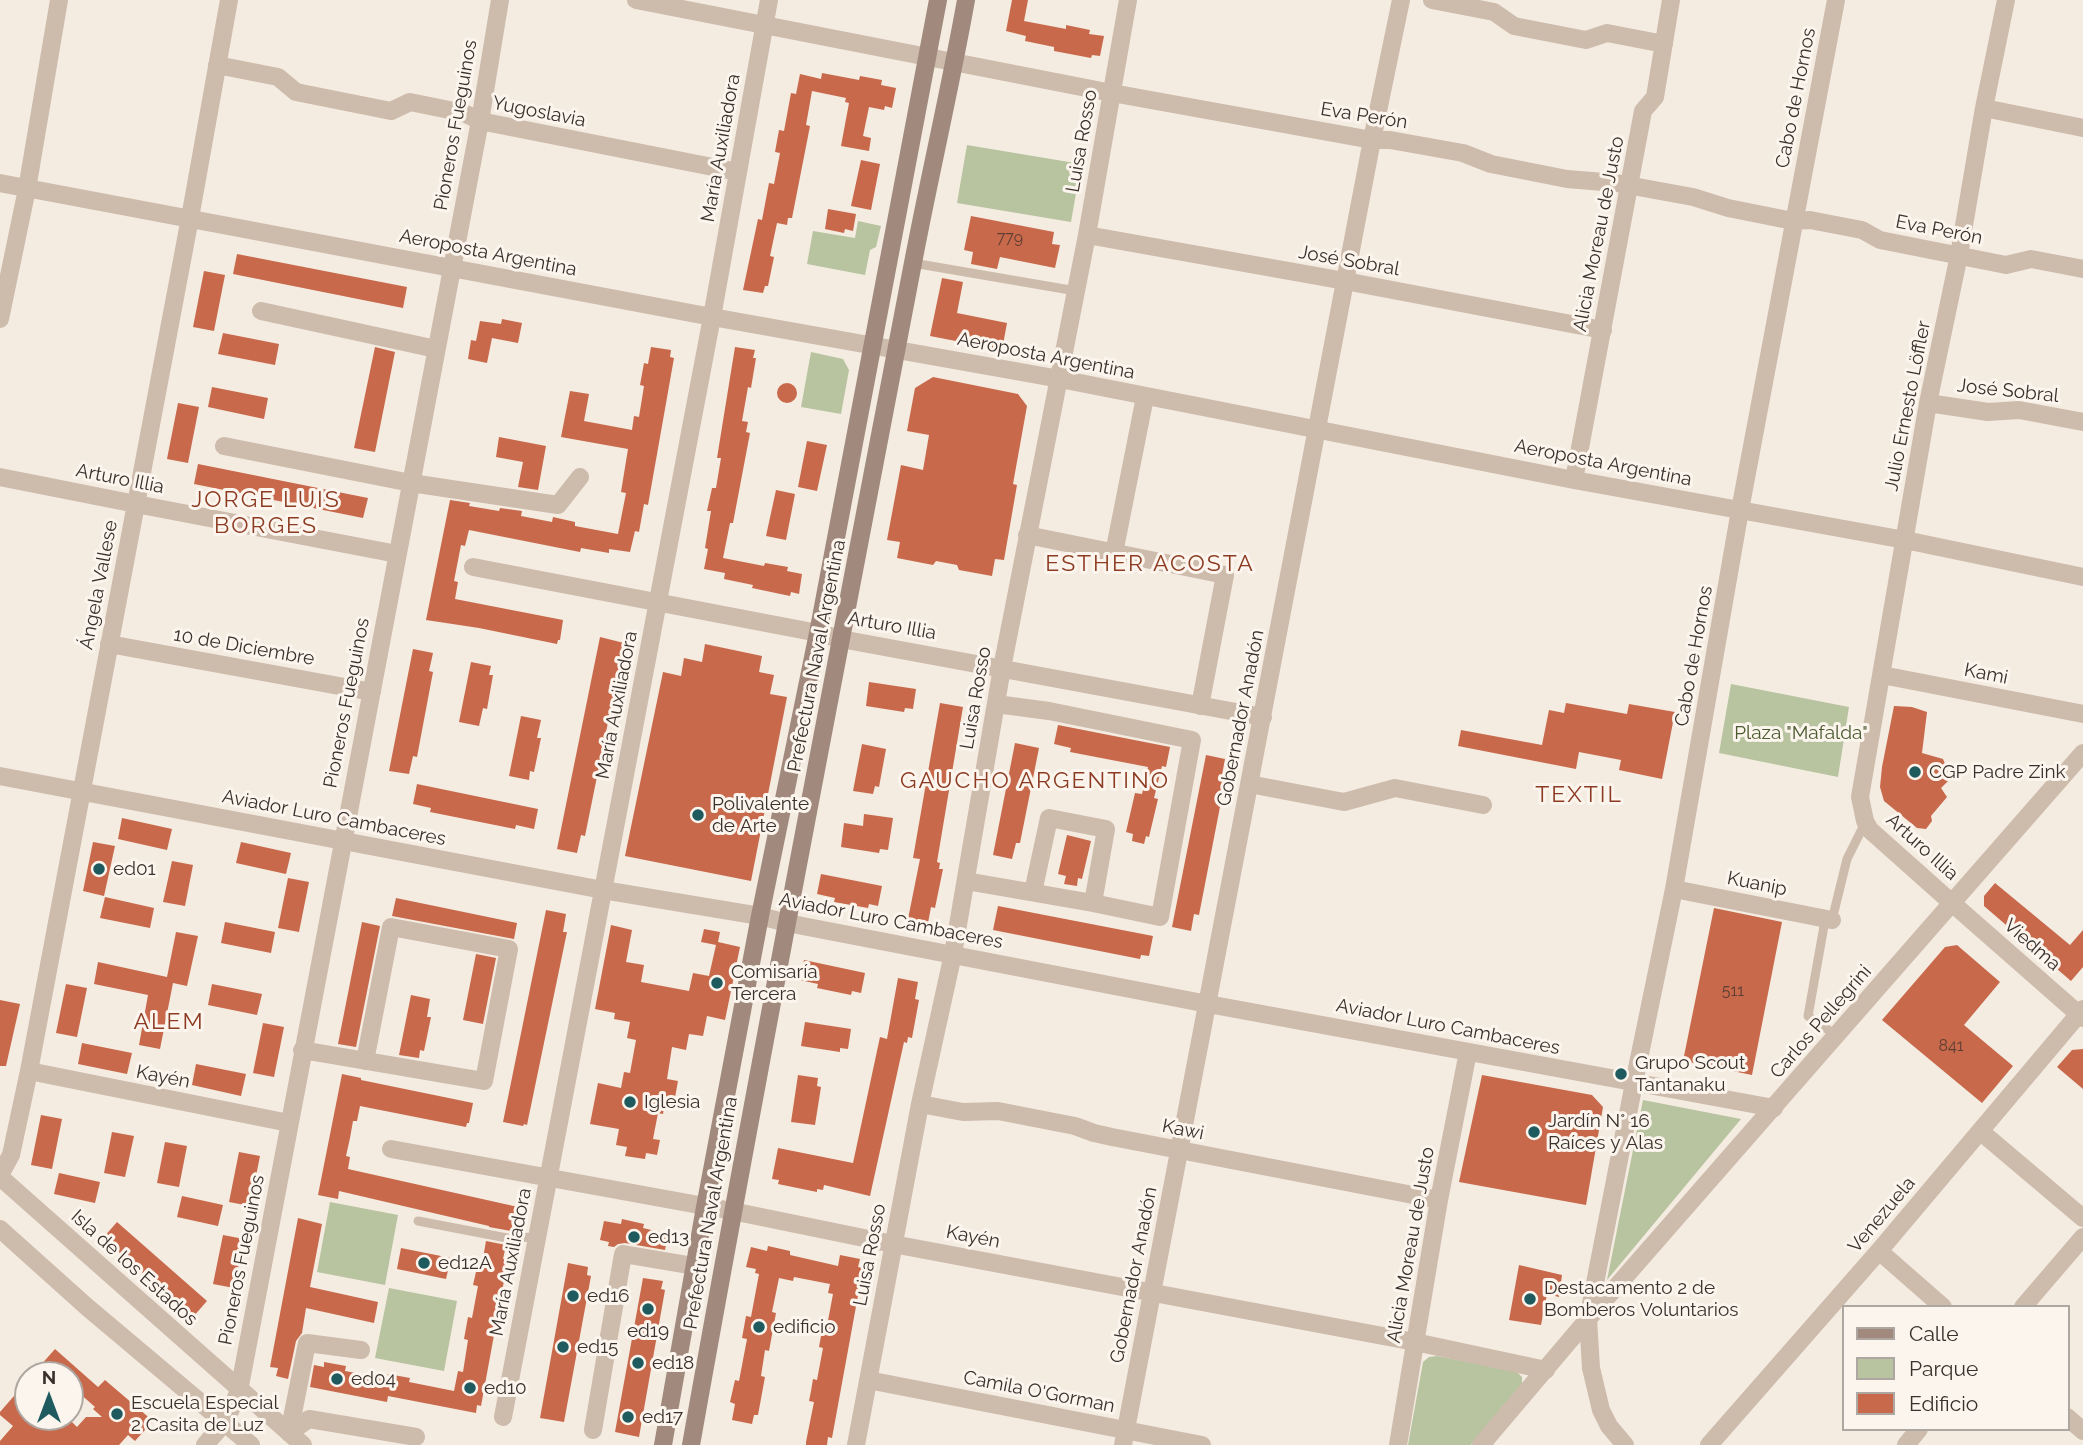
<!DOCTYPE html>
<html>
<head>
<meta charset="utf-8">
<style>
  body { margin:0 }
  #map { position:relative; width:2083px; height:1445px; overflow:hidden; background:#f4ebe1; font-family:Raleway,sans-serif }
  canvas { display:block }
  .legend { position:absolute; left:1842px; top:1305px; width:228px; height:126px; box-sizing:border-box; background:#fbf5ee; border:2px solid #aea6a0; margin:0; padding:9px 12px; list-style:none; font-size:21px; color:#3b302b }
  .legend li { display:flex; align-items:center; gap:14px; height:35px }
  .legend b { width:35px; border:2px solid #aea6a0 }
  .north { position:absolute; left:14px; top:1361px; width:70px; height:70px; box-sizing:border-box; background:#fbf5ee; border:2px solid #aea6a0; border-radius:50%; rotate:0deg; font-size:19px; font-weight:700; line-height:28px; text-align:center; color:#3b302b }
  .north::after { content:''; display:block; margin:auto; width:24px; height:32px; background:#1f5a5e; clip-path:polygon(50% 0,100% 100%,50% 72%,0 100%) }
</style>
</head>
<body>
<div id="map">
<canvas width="2083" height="1445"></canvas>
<ul class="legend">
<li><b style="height:9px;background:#a18a7d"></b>Calle</li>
<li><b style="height:19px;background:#b8c4a0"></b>Parque</li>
<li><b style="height:19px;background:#c8694b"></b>Edificio</li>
</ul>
<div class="north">N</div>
</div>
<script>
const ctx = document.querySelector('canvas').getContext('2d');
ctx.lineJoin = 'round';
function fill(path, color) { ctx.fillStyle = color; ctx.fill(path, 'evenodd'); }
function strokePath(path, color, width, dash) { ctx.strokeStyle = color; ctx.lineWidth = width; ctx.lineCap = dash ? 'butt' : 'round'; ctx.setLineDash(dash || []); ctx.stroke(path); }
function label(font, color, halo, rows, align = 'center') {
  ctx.font = font + ' Raleway,sans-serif'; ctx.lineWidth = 6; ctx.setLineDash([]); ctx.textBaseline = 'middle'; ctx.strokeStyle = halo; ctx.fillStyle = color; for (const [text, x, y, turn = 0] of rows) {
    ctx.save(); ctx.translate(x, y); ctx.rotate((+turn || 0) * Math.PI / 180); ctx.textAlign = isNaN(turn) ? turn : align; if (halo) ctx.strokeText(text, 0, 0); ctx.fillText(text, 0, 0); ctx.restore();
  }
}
fill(new Path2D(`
  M967,145L1081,164L1071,222L957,203Z
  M858,221L881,226L876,247L870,250L865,275L807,264L813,231L855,238Z
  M811,352L843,359L849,370L841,414L801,407Z
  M1731,684L1849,707L1838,777L1719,753Z
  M1643,1100L1741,1119L1607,1280Z
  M330,1202L398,1215L385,1285L317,1272Z
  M389,1288L457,1301L444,1371L375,1358Z
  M1437,1356L1516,1371L1522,1377V1386L1471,1445H1408L1423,1362L1429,1357Z`), '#b8c4a0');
fill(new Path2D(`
  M1012,0H1028L1024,21L1066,29V25L1090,30L1089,34L1104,36L1100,56L1092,55L1091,58L1054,51V47L1025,41L1026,36L1006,31Z
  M822,73L859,80L860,76L882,80L881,85L896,88L892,108L885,106L884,110L869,107L863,136L871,138L869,151L841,146L849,103L845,102L846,98L812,91L806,125L810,126L792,218H788L787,225L777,223L770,256L774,257L768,286H765L763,293L743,290L758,219L762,220L769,183L774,184L780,153L775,152L779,130L784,131L791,93L796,94L800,74L821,79Z
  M861,160L880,164L871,210L851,206Z
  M828,209L856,214L853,231L845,229L844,233L825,229Z
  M971,216L1054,232L1052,244L1060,245L1055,268L1000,257L997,269L971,264L973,252L964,250Z
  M237,254L407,287L403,308L233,274Z
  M204,271L225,275L214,331L193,327Z
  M942,278L963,282L957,313L1007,323L1002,350L930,336Z
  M502,319L522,323L518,343L492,338L487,363L468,359L471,340L476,341L480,321L501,324Z
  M223,333L279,344L275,365L218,354Z
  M375,347L395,352L375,452L354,448Z
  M651,347L671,350L670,357L674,358L648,505L644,504L639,532L635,531L630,552L609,549V553L581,548L580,552L469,530L465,546L461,545L454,581L458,582L455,599L563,620L560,640H558L557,644L479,628L426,620L450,500L470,503L469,506L499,511L500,508L522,511L521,516L552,522L553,517L575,522V526L618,534L626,493L621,492L628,449L561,437L570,391L589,394L584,421L632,430L634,416L639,417L644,386L640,385L644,363L648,364Z
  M735,347L755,350L753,358H756L751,388L748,387L742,421L748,422L746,432L750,433L733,523H730L723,558L764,566L765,563L788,567L787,571L802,574L799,594L791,592L790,596L752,588L753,585L724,579L725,573L704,569L708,549L705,548L711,511H707L712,488H716L721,458H717Z
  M933,377L1018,394L1027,406L1013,484L1017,485L1004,560L995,559L992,576L959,570L957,565L936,561L933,565L897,558L900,542L887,540L901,465L923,470L929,435L907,431L915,388Z
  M777 393a10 10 0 1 1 20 0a10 10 0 1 1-20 0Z
  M212,387L268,398L264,419L208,407Z
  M178,403L199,407L188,463L167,459Z
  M499,437L546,446L538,490L518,487L523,462L496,457Z
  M807,441L827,445L817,491L798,487Z
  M198,464L368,498L363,518L194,484Z
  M776,490L795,494L786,540L766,536Z
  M600,637L624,643L585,836L581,835L577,853L557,849Z
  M705,644L762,656L759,672L774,675L770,694L787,697L751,881L625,856L663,672L681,676L684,658L702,662Z
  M413,649L433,653L429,671L433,672L417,757L413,756L409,774L389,771Z
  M471,662L491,666L489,675H493L487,709L483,708L479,726L459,722Z
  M869,682L916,689L913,709L905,708L904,712L866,706Z
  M940,703L963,707L937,862L940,863L939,869H943L935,908L931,907L928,923L908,919L920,859L913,858Z
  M1566,703L1627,714L1629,704L1675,712L1662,779L1619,770L1621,760L1579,752L1576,769L1458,746L1461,730L1542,745L1549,710L1564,713Z
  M1894,706L1912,707L1927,712L1922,753L1943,759L1951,778L1941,788L1947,797L1931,816L1932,821L1926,829L1917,828L1884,801L1880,787L1882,767Z
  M521,716L541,720L537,738H541L534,772L530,771L529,780L509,776Z
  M1058,725L1170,747L1166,767L1162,766L1154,798L1158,799L1149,837L1146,836L1144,844L1132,841L1133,834L1126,832L1135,793L1142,794L1148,767L1070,752L1071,748L1054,744Z
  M1015,743L1039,748L1020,843H1016L1012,859L993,855Z
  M862,744L886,749L879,787L875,786L873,794L853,791Z
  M1206,755L1225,759L1222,775L1226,776L1199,915L1194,914L1191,931L1172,927Z
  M417,784L538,809L534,829L516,825L515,829L430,812L431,808L413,804Z
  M864,814L893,818L888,850L880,849L879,853L841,847L844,823L863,826Z
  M122,818L172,829L167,850L118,839Z
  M1067,835L1091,841L1082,879L1078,878L1077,886L1064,884L1066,876L1058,874Z
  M93,842L115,846L104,896L83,891Z
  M241,842L291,853L286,874L236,863Z
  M172,861L193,865L185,906L163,902Z
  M821,874L882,886L878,906L869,904L868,908L834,902L835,898L817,894Z
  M288,878L309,882L299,932L278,928Z
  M1995,883L2070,945L2083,930V967L2071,981L1984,906V896Z
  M105,897L154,908L150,928L100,918Z
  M396,898L517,923L514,939L392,916Z
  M998,906L1153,936L1149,956L1141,955L1140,959L993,930Z
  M1714,908L1782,922L1752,1075L1683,1061Z
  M546,910L566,914L563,932H567L527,1125L524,1124L523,1126L503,1122Z
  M225,922L275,932L271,953L221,943Z
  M362,922L380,926L356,1047L338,1044Z
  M611,925L632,930L626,962L644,965L641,982L689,991L693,973L709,976L716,945L701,942L704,929L720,932L718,942L740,947L725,1020L707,1016L703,1036L689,1034L686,1050L672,1047L667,1079L678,1081L674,1103L665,1101L663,1114L658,1113L653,1139L660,1140L657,1155L646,1153L645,1159L625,1156L627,1147L616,1145L619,1129L590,1124L598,1083L621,1088L624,1072L630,1073L636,1040L627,1038L630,1022L614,1019L615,1013L595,1009Z
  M176,932L198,936L187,986L173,983L160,1049L139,1045L148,995L94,984L98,962L167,977Z
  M1957,945L2000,982L1964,1025L2013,1066L1982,1103L1882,1020L1945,947Z
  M476,954L496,958L483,1024L463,1020Z
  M804,960L865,973L861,993L852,991L851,995L817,988L818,984L800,980Z
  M898,978L918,982L915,999L919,1000L912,1038L908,1037L907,1043L904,1042L870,1196L824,1185L823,1190L817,1189V1192L778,1184L779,1180L772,1179L778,1148L853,1163L880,1037L887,1039Z
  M66,984L87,988L77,1037L56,1033Z
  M212,984L262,994L257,1015L208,1005Z
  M411,995L430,999L427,1017H431L424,1051L420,1050L419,1058L399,1055Z
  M0,1000L20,1004L6,1066H0Z
  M805,1022L851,1029L848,1049L840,1048V1052L801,1046Z
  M263,1023L284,1027L274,1077L253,1073Z
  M82,1043L132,1053L127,1074L78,1064Z
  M2083,1049V1089L2057,1067L2072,1050Z
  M196,1064L246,1074L241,1096L192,1085Z
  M342,1074L361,1078V1080L473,1103L469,1123H467L466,1127L360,1106L357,1121H353L350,1138L346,1156L350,1157L348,1169L518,1207L511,1231L489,1227V1226L339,1191L338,1199L318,1195Z
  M798,1075L818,1078L817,1086L821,1087L815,1125L791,1122Z
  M1482,1075L1592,1095L1603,1107L1586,1205L1459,1182Z
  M41,1115L62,1119L52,1169L31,1165Z
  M112,1132L134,1136L125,1177L104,1173Z
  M165,1142L187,1146L179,1187L157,1183Z
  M239,1152L260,1156L250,1206L229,1202Z
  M59,1173L100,1182L95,1203L54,1194Z
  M182,1196L223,1205L218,1226L177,1217Z
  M298,1218L322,1224L310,1287L378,1302L374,1323L306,1308L302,1333L296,1341L288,1379L276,1376L278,1368L270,1367Z
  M622,1219L644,1224L643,1228L668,1234L665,1250L625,1243L618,1244L614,1247L608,1246L609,1242L600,1240L604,1221L621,1224Z
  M117,1222L207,1301L193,1317L103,1238Z
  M223,1235L244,1239L234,1288L213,1284Z
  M486,1241L506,1245L503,1259H508L481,1406L477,1405L476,1413L388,1396L387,1402L310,1387L314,1365L324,1367V1362L346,1366L345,1371L387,1379L388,1374L410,1378L409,1382L454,1391L458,1371L463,1372L468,1340L464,1339L468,1317L472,1318L478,1286L473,1285L478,1263L482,1264Z
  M768,1246L790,1251V1255L838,1266L840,1255L860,1259L858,1267L863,1268L832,1438L828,1437L827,1445H806V1442L814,1402L809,1401L811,1391L813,1379L817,1380L823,1348L819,1347L823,1325L827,1326L833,1294L828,1293L830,1284L794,1277L793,1281L779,1278L772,1312L776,1313L769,1351L765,1350L761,1376L765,1377L758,1415H754L752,1424L732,1420L735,1404L730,1402L735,1380L739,1381L747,1339L742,1338L746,1316L751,1317L759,1274L755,1273L756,1269L746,1267L751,1247L767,1251Z
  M401,1248L451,1258L446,1279L397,1269Z
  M568,1263L588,1267L587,1275L591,1276L564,1422L540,1418Z
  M1519,1265L1562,1275L1559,1297L1547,1294L1541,1325L1509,1320Z
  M643,1278L663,1281L661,1289L665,1290L639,1437L615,1432Z
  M55,1349L98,1387L105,1380L153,1421L135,1441L128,1435L119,1445H0V1441L13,1426L0,1415V1412L28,1380V1417H67L77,1427L86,1417H102L93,1409L95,1407L70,1385V1375H32Z`), '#c8694b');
strokePath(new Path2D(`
  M913,263L1076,291
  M1837,1036L1808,1016L1824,926L1832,920L1847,859L1865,823
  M418,1221L507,1238L538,1237`), '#cdbbac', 9);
strokePath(new Path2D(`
  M636,0L1112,93L1372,140H1390L1463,153L1491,164L1567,179L1616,183L1693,197L1728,208L1793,221L1810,220L1862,230L1880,240L2006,265L2031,259L2083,269
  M1432,0L1494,12L1514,26L1586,40L1607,33L1664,44
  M217,65L278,77L296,92L391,111L410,102L464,113L480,121L738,172
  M1984,108L2083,128
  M0,183L712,317L1060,379L1574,480L1905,540L2083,577
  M1087,235L1345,281L1603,330
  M261,311L436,349
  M0,319L27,189L59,0
  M1928,403L1988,412L2019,410L2083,422
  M224,446L411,483L558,505L580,477
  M0,477L136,504L397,554
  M1574,480L1643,111L1655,97L1671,0
  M1027,535L1225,575L1200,706
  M1114,553L1145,397
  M473,567L818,633L841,639L1263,717
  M109,644L372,692
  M1882,675L2083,714
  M0,776L603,890L760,916L787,923L1208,1004L1774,1108
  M1249,784L1344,802L1395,788L1483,805
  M966,881L1093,903L1160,917L1192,740L1049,711L996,704
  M1674,889L1832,920
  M1033,892L1049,818L1106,829L1093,903
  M1952,903L1870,830L1865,821L1860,797L1928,403L1959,255L1984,108L2006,0
  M302,1050L484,1081L509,949L391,927L365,1061
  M29,1071L289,1123
  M920,1104L963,1112L998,1111L1075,1126L1094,1133L1112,1137L1439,1200
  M1980,1131L2083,1218
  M391,1149L732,1211L893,1244L1415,1342L1546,1370
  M0,1175L11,1155L29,1071L190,218L229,0
  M0,1177L303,1445
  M0,1229L87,1307L251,1445
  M1879,1251L1943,1307
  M2023,1307L2083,1237
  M868,1380L1202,1445
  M503,1417L712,317L769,0
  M2067,1417L2083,1431
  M593,1430L623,1254L694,1266
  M289,1433L307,1343L361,1350
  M289,1433L309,1419L416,1437
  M205,1445L225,1422L239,1391L480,121L500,0
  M856,1445L920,1104L953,954L1002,668L1087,235L1128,0
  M1123,1445L1372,140L1401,0
  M1398,1445L1439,1200L1468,1052
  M1625,1445L1609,1426L1601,1410L1591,1368L1588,1319L1634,1083L1674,889L1740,510L1836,0
  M1709,1445L1879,1251L2083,1009
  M1906,1445L1919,1429`), '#cdbbac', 18);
strokePath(new Path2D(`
  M1952,903L2083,1018
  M1481,1445L1588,1319L2083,753`), '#cdbbac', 18);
strokePath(new Path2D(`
  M663,1445L705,1207L760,916L818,633L938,0
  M691,1445C761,1052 837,660 912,268C929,178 950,90 966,0`), '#a18a7d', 18);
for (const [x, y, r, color] of [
  [1915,772,7,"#1f5a5e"],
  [698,815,7,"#1f5a5e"],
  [99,869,7,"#1f5a5e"],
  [717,983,7,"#1f5a5e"],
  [1621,1074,7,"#1f5a5e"],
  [630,1102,7,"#1f5a5e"],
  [1534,1132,7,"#1f5a5e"],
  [634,1237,7,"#1f5a5e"],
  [424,1263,7,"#1f5a5e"],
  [573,1296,7,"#1f5a5e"],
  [1530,1299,7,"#1f5a5e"],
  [648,1309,7,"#1f5a5e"],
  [759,1327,7,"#1f5a5e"],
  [563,1347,7,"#1f5a5e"],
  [638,1363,7,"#1f5a5e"],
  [337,1379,7,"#1f5a5e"],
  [470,1388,7,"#1f5a5e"],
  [117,1414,7,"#1f5a5e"],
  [628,1417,7,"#1f5a5e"]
]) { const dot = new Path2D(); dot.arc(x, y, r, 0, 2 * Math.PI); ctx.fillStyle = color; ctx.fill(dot); strokePath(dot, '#fbf5ee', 2.5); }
label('16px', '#5e3e33', null, [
  ["779",1010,238],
  ["511",1733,991],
  ["841",1951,1046]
]);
label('19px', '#3b302b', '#fbf5ee', [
  ["Cabo de Hornos",1796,98,-79],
  ["Yugoslavia",539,112,11],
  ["Eva Perón",1364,116,9],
  ["Pioneros Fueguinos",456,125,-80],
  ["Luisa Rosso",1082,141,-80],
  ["María Auxiliadora",721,148,-80],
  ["Eva Perón",1939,230,11],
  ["Alicia Moreau de Justo",1599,234,-79],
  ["Aeroposta Argentina",488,253,11],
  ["José Sobral",1349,261,10],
  ["Aeroposta Argentina",1046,356,11],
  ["José Sobral",2008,391,6],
  ["Julio Ernesto Löffler",1908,406,-79],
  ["Aeroposta Argentina",1603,463,11],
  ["Arturo Illia",120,479,11],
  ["Ángela Vallese",99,585,-79],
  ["Arturo Illia",892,626,10],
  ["10 de Diciembre",244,647,10],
  ["Prefectura Naval Argentina",817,656,-79],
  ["Cabo de Hornos",1694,656,-80],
  ["Kami",1986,674,11],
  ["Luisa Rosso",976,698,-80],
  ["Pioneros Fueguinos",347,703,-79],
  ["María Auxiliadora",617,705,-79],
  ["Gobernador Anadón",1241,718,-79],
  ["Aviador Luro Cambaceres",334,818,11],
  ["Arturo Illia",1922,847,42],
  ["Kuanip",1757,884,11],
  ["Aviador Luro Cambaceres",891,921,11],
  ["Viedma",2032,945,41],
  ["Carlos Pellegrini",1821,1022,-49],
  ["Aviador Luro Cambaceres",1448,1027,11],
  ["Kayén",163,1077,11],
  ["Kawi",1183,1130,11],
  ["Prefectura Naval Argentina",711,1213,-80],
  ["Venezuela",1882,1215,-50],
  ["Kayén",973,1237,11],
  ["Alicia Moreau de Justo",1411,1245,-80],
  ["Luisa Rosso",870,1255,-79],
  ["Pioneros Fueguinos",242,1260,-79],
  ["María Auxiliadora",511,1262,-79],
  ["Isla de los Estados",134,1268,42],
  ["Gobernador Anadón",1134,1275,-79],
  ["Camila O'Gorman",1039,1392,11]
]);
label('19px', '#4a5a2e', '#fbf5ee', [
  ["Plaza \"Mafalda\"",1801,733]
]);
label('19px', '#3b302b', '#fbf5ee', [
  ["CGP Padre Zink",1929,772],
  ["Polivalente",712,804],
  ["de Arte",712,826],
  ["ed01",113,869],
  ["Comisaría",731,972],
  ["Tercera",731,994],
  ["Grupo Scout",1635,1063],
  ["Tantanaku",1635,1085],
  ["Iglesia",644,1102],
  ["Jardín N° 16",1548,1121],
  ["Raíces y Alas",1548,1143],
  ["ed13",648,1237],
  ["ed12A",438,1263],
  ["Destacamento 2 de",1544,1288],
  ["Bomberos Voluntarios",1544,1310],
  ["ed16",587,1296],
  ["edificio",773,1327],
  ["ed19",648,1331,"center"],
  ["ed15",577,1347],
  ["ed18",652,1363],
  ["ed04",351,1379],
  ["ed10",484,1388],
  ["Escuela Especial",131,1403],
  ["2 Casita de Luz",131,1425],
  ["ed17",642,1417]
], 'left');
ctx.letterSpacing = '2px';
label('23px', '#8c3b22', '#fbf5ee', [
  ["JORGE LUIS",266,500],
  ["BORGES",266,526],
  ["ESTHER ACOSTA",1150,564],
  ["GAUCHO ARGENTINO",1035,781],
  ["TEXTIL",1579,795],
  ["ALEM",169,1022]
]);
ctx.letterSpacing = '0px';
</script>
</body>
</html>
